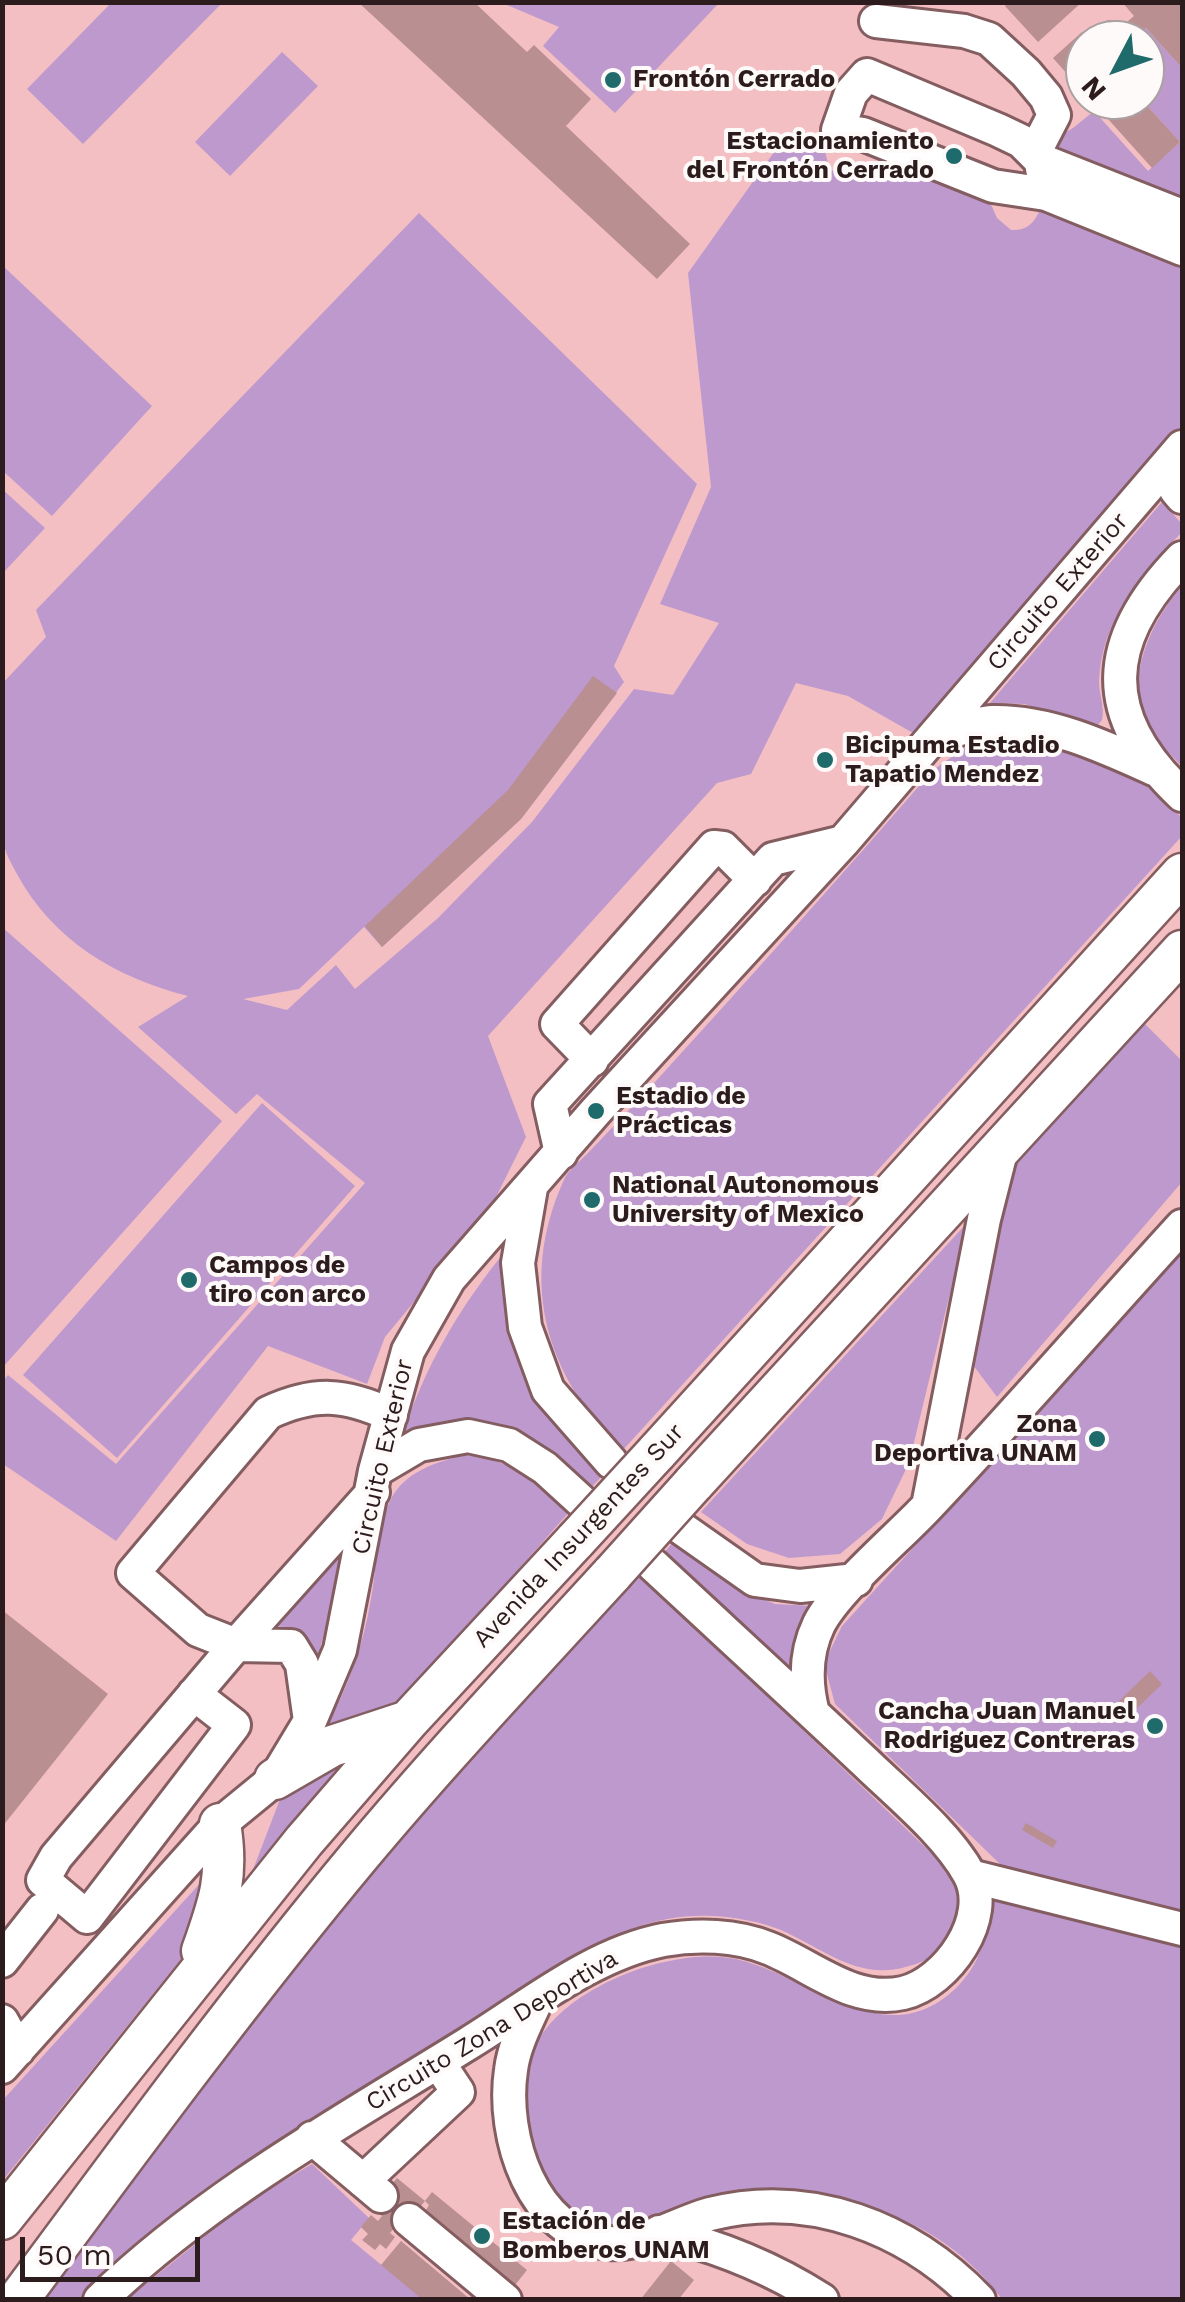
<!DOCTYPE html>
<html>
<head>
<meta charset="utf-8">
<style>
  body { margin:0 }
  #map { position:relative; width:1185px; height:2302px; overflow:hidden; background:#facdd0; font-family:"Work Sans",sans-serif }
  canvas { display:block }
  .frame { position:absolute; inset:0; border:5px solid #2c1c1d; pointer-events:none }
  .north { position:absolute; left:1065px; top:20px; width:100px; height:100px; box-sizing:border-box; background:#fffafa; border:2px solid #aba1a2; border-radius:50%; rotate:229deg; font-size:28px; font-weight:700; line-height:40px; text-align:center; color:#2c1c1d }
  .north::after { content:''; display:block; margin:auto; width:35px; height:45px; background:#1f6b6b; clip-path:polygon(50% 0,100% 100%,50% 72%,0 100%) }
  .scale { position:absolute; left:20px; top:2237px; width:180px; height:45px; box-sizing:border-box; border:5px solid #2c1c1d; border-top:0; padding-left:12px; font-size:30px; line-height:35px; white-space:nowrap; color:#2c1c1d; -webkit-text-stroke:8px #fffafa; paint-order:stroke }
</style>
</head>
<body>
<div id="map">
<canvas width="1185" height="2302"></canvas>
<div class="frame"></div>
<div class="north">N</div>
<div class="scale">50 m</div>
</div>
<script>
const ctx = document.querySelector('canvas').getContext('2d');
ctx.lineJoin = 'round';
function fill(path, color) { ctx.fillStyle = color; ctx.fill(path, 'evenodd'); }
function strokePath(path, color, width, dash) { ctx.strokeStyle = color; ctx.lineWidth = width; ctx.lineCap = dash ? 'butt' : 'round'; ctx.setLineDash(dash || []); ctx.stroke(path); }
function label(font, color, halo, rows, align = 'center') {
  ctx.font = font + ' "Work Sans",sans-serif'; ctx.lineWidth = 8; ctx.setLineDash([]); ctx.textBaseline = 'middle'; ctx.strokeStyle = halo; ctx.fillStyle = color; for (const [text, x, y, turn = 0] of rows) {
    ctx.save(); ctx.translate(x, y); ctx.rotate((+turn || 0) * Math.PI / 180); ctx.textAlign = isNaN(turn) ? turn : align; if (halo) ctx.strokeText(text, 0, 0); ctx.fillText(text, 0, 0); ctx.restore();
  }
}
fill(new Path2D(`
  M3,3H1182V2299L3,2300ZM1085,40H1145V100H1085Z`), '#f4bfc3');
fill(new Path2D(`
  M111,3H222L83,144L27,89Z
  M508,3V2L719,3L615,113L543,46L559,27L507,5Z
  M1146,28L1182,68V201L1043,145L1073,128L1094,111L1148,171L1180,142L1142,100H1145L1148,45L1139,35Z
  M282,52L318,86L230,176L195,142Z
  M794,129L808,133L800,143L813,150L822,140L830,171L895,157L986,193L997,218L1011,230C1030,231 1036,220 1043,203L1182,258V428L920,737L848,696L796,683L751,774L717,783L488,1036L526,1137L489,1211L385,1337L367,1384L268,1346L116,1541L3,1464V1381L8,1375L116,1464L365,1183L257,1094L236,1114L138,1027L188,996C117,978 53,941 17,874C11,863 4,851 3,839C0,789 3,735 2,684L46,637L36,610L419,213L697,484L614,666L624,682L521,819L382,947L364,927L299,989L243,999L287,1010L336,965L355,989L438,918L532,822L634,689L673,695L719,623L660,604L711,487L688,273L772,155Z
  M3,266L152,406L52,516L3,471Z
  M2,489L45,528L3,573H2Z
  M1162,502L1182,524V532C1141,574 1102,619 1099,681C1099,695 1105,707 1102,720L1097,726L1086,728L1025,704L990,703Z
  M1182,586V767C1172,755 1159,744 1151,731C1121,684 1150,623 1182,586Z
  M994,737C1045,741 1105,755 1147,786C1159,795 1171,807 1182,818V836L622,1451C546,1375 518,1283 563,1182C567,1171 579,1162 587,1154C610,1130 633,1106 655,1082C749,979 842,875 933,770L973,742Z
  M2,927L222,1121L3,1367H2Z
  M1145,1024L1182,1061V1182L997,1397L970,1361L1018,1150Z
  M262,1103L355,1186L117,1458L23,1375Z
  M967,1223L909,1463L882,1519L840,1554L789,1558L747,1544L701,1512Z
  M507,1249C497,1363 532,1395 607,1471L585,1494C546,1459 514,1417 457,1423C439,1425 420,1432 402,1436C425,1366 460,1306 507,1249Z
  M1182,1252V1915L1001,1865L835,1704L824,1663L842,1626Z
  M466,1455C515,1461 535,1480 570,1511L405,1698L325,1729C348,1688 363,1646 371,1599C377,1568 376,1529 390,1501C403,1472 438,1461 466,1455Z
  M346,1526L341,1570L317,1660C299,1628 290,1621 254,1631Z
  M679,1535L745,1591L775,1604L812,1606L792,1672L662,1555Z
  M639,1573L949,1870C961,1892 964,1913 950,1935C940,1952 929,1961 909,1966C859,1982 824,1949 781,1930C761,1922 735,1917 713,1916C666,1913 623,1929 582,1952L267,2151L135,2246L81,2299L44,2300L265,2002L404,1830Z
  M350,1761L249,1880L282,1794L336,1762Z
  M214,1868L190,1948L3,2180L2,2101Z
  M990,1894L1182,1948V2299H1002C970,2257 932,2229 882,2212C869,2207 852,2200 838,2200C814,2199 787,2204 763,2206C733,2209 701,2208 672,2214C658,2217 643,2225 628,2226C600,2229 559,2204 545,2180C541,2171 537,2161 533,2152C530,2143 524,2133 523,2124C521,2095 525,2061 541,2036C575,1983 676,1946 736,1959C810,1975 887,2059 959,1985C982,1961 991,1926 990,1894Z
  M312,2164L369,2218L351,2240L423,2299L126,2300L246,2203Z`), '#bd99ce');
fill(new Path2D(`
  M358,2H474L527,52L534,45L591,99L566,126L690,244L657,279Z
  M1008,2H1082L1038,42L1005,6Z
  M1122,2H1179L1182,7V68L1146,28L1139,35L1143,40H1106L1107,20L1127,22L1134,16Z
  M1082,32L1089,40H1085V94L1053,58Z
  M1091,100H1142L1180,142L1152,168Z
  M593,676L617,693L521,819L382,947L365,926L508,790Z
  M2,1610L108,1694L2,1827Z
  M1150,1671L1162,1684L1128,1717L1116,1704Z
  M1026,1823L1057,1841L1053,1848L1022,1830Z
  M397,2178L425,2201L400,2231L395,2227L390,2233L395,2237L386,2249L380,2244L375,2250L362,2240L368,2234L361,2227L371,2215L378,2221L382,2216L372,2207Z
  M432,2192L527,2270L512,2289L481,2263L485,2259L426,2210L429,2205L425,2201Z
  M401,2241L471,2300H423L381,2265Z
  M671,2261L694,2280L678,2300H640Z`), '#b98f91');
const minor = new Path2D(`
  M876,21L964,31L989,39L1026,73L1046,97L1054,115L1038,146L1043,174
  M1182,216L1040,160L1021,141L998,130L867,75L851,93L838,130L863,134L993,186L1046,194L1182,249
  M1171,460L1176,490L1182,497
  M1182,558C1102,640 1097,715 1182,795
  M933,737C952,732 973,723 993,722C1050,721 1105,747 1156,770
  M592,1060L557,1024L714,847L723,848L755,880
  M561,1153L550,1104L773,859L843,842
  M531,1188L518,1263L525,1327L548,1390L611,1462
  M375,1471L419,1445L468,1436L509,1445L545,1468L580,1500
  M928,1506L984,1219L1002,1148
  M681,1528L755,1580L800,1586L856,1580
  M194,1694L234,1725L87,1917L43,1880L56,1857L236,1645L373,1492
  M813,1713C805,1683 805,1653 819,1624C837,1589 898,1538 927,1507C1014,1415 1097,1319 1182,1226
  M310,1721L302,1664L291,1646L236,1645L198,1630L133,1573L268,1413C315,1391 345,1394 391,1415
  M970,1876L1182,1929
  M2,1961L42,1910
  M537,1999C527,2022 514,2045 511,2070C501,2136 532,2235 609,2243C644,2246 677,2223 710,2214C810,2189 909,2227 979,2300
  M2,2021L18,2050
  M2,2067L220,1824L275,1779L310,1721L340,1650L375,1471L408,1351L449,1279L596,1111L843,842L1182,447
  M312,2138L381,2196
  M363,2181L458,2092L438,2062
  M409,2220L505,2300
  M659,2232C718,2246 771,2267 822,2300
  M100,2300C209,2195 342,2122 469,2043C529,2006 592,1954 663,1940C697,1934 736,1935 768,1948C812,1965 852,2004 903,1993C947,1983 993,1917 969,1874C947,1834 898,1794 865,1762C795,1696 724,1631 653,1565`);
const major = new Path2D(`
  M656,1453L1182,874
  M693,1484L1182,951
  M275,1779L332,1746L408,1721
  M202,1951C219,1903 229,1876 220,1824
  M2,2219L304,1841L408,1721L576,1540
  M18,2300C129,2150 240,1999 360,1855C441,1758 528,1666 613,1573`);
strokePath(minor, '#835d60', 38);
strokePath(major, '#835d60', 45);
strokePath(minor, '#fff', 32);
strokePath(major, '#fff', 40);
const majorBridge = new Path2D(`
  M576,1540L656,1453
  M613,1573L693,1484`);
strokePath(majorBridge, '#835d60', 45, []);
strokePath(majorBridge, '#fff', 40);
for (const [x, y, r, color] of [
  [613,80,10,"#1f6b6b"],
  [954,156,10,"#1f6b6b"],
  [825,760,10,"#1f6b6b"],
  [596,1111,10,"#1f6b6b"],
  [592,1200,10,"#1f6b6b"],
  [189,1280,10,"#1f6b6b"],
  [1097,1439,10,"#1f6b6b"],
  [1155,1726,10,"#1f6b6b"],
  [482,2236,10,"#1f6b6b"]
]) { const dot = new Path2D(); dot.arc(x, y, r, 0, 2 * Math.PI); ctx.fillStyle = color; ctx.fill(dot); strokePath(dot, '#fffafa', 4); }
label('bold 25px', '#2c1c1d', '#fffafa', [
  ["Frontón Cerrado",633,80],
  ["Estacionamiento",934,142,"right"],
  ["del Frontón Cerrado",934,171,"right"],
  ["Bicipuma Estadio",845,746],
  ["Tapatio Mendez",845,775],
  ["Estadio de",616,1097],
  ["Prácticas",616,1126],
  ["National Autonomous",612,1186],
  ["University of Mexico",612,1215],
  ["Campos de",209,1266],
  ["tiro con arco",209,1295],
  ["Zona",1077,1425,"right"],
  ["Deportiva UNAM",1077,1454,"right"],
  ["Cancha Juan Manuel",1135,1712,"right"],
  ["Rodriguez Contreras",1135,1741,"right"],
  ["Estación de",502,2222],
  ["Bomberos UNAM",502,2251]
], 'left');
label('25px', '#2c1c1d', '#fffafa', [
  ["Circuito Exterior",1058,592,-49],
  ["Circuito Exterior",383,1457,-77],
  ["Avenida Insurgentes Sur",579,1536,-47],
  ["Circuito Zona Deportiva",492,2031,-31]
]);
</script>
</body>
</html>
